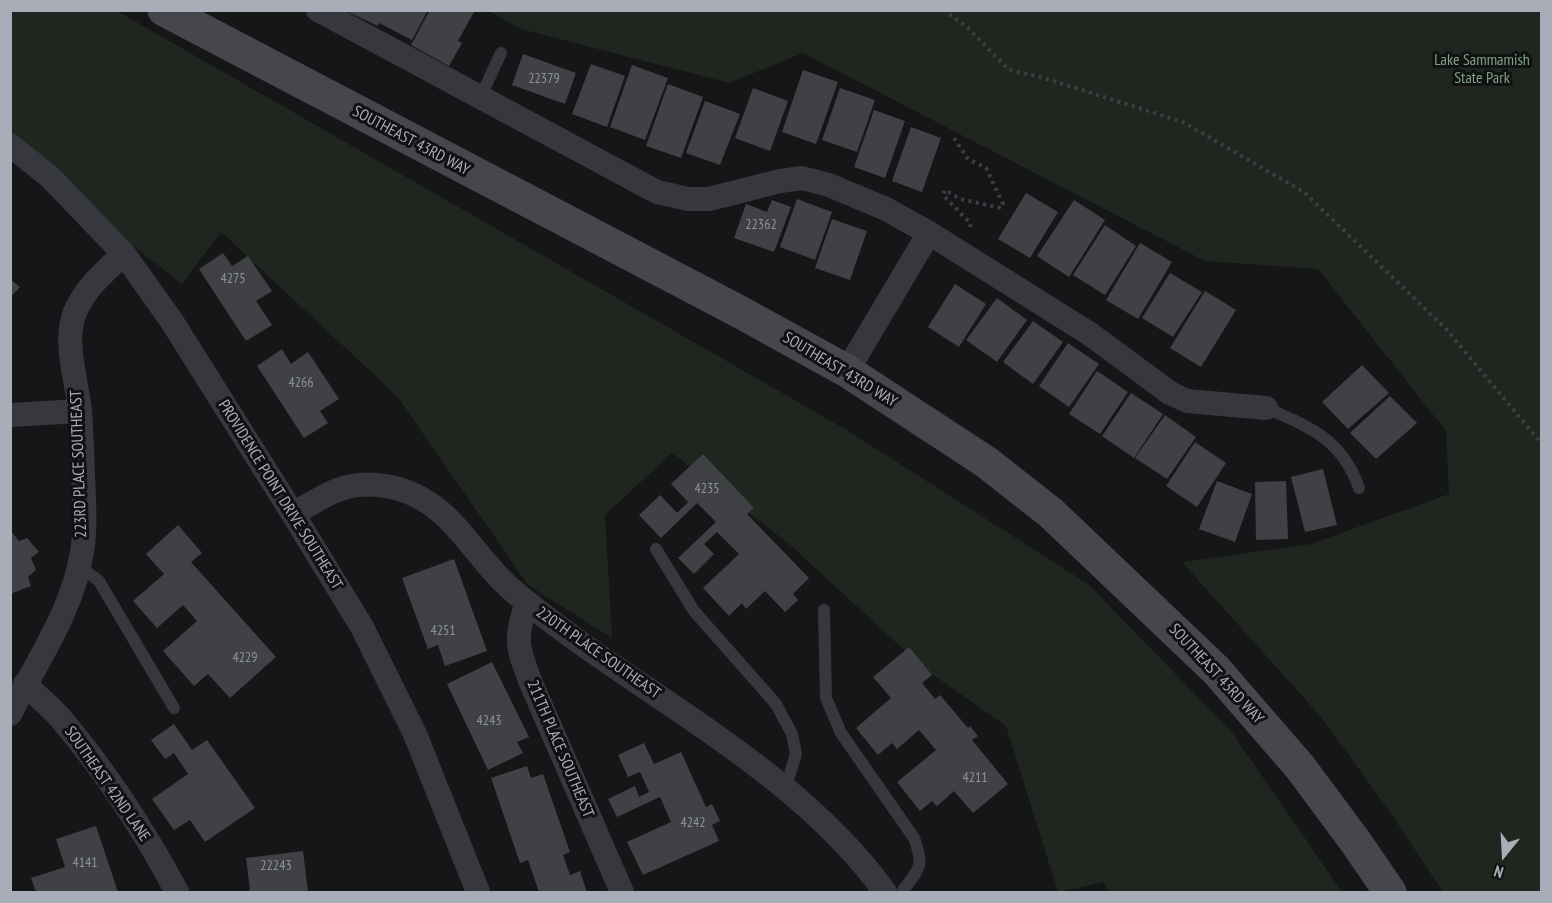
<!DOCTYPE html>
<html>
<head>
<meta charset="utf-8">
<style>
  body { margin:0 }
  #map { position:relative; width:1552px; height:903px; overflow:hidden; background:#161618; font-family:"PT Sans Narrow",sans-serif }
  canvas { display:block }
  .frame { position:absolute; inset:0; border:12px solid #a8adb8; pointer-events:none }
  .north { position:absolute; left:1474px; top:825px; width:60px; height:60px; -webkit-text-stroke:4px #111113; paint-order:stroke; rotate:198deg; font-size:16px; font-weight:700; line-height:24px; text-align:center; color:#a8adb8 }
  .north::after { content:''; display:block; margin:auto; width:21px; height:27px; background:#a8adb8; clip-path:polygon(50% 0,100% 100%,50% 72%,0 100%) }
</style>
</head>
<body>
<div id="map">
<canvas width="1552" height="903"></canvas>
<div class="frame"></div>
<div class="north">N</div>
</div>
<script>
const ctx = document.querySelector('canvas').getContext('2d');
ctx.lineJoin = 'round';
function fill(path, color) { ctx.fillStyle = color; ctx.fill(path, 'evenodd'); }
function strokePath(path, color, width, dash) { ctx.strokeStyle = color; ctx.lineWidth = width; ctx.lineCap = dash ? 'butt' : 'round'; ctx.setLineDash(dash || []); ctx.stroke(path); }
function label(font, color, halo, rows, align = 'center') {
  ctx.font = font + ' "PT Sans Narrow",sans-serif'; ctx.lineWidth = 6; ctx.setLineDash([]); ctx.textBaseline = 'middle'; ctx.strokeStyle = halo; ctx.fillStyle = color; for (const [text, x, y, turn = 0] of rows) {
    ctx.save(); ctx.translate(x, y); ctx.rotate((+turn || 0) * Math.PI / 180); ctx.textAlign = isNaN(turn) ? turn : align; if (halo) ctx.strokeText(text, 0, 0); ctx.fillText(text, 0, 0); ctx.restore();
  }
}
fill(new Path2D(`
  M11,11H117L845,429L1088,584L1231,731L1342,892H1108L1104,882L1058,892L1006,726L925,669L789,544L672,453L605,515L612,638L528,585L397,396L221,232L182,284L56,185L11,144Z
  M489,11H1541V892H1443L1388,809L1320,716L1182,562L1311,544L1449,494L1446,431L1318,269L1205,261L803,53L729,83L521,29Z`), '#1e261f');
fill(new Path2D(`
  M344,10H428L412,40L379,23L378,26Z
  M430,10H475L458,41L462,43L449,66L411,45Z
  M523,54L576,73L565,104L512,85Z
  M591,64L625,76L607,127L572,114Z
  M632,65L668,78L645,140L610,127Z
  M803,70L838,82L816,144L782,132Z
  M668,84L703,97L681,158L646,146Z
  M753,88L788,101L770,151L735,138Z
  M840,88L875,100L857,152L822,140Z
  M705,101L740,114L720,165L686,153Z
  M874,110L905,121L885,178L854,167Z
  M911,127L941,138L922,192L892,181Z
  M1026,193L1058,212L1030,258L998,239Z
  M797,199L832,212L815,260L780,247Z
  M772,200L791,207L774,252L734,238L746,204L767,212Z
  M1074,200L1105,220L1069,277L1037,256Z
  M832,219L867,231L850,280L815,268Z
  M1105,225L1136,246L1105,295L1073,275Z
  M1140,243L1172,262L1138,319L1106,300Z
  M223,253L232,266L248,256L272,291L256,301L272,325L246,341L199,269Z
  M1170,273L1202,292L1173,337L1142,318Z
  M10,279L20,287L10,298Z
  M955,284L986,304L959,347L928,327Z
  M1205,291L1236,310L1201,367L1170,348Z
  M997,298L1027,320L997,362L966,340Z
  M1033,321L1063,342L1033,384L1003,362Z
  M1068,343L1099,364L1069,407L1039,386Z
  M282,349L291,364L308,352L339,399L320,411L328,423L304,438L257,366Z
  M1362,365L1389,393L1348,429L1322,402Z
  M1097,371L1128,392L1100,434L1069,414Z
  M1131,393L1163,414L1134,458L1102,436Z
  M1390,396L1417,423L1376,459L1350,433Z
  M1165,415L1196,437L1167,479L1135,458Z
  M1195,442L1226,463L1197,507L1166,486Z
  M703,454L754,508L747,514L809,578L793,594L798,600L785,612L765,591L746,609L742,603L729,616L703,588L739,554L717,532L704,544L714,554L694,574L678,558L716,522L697,503L661,538L639,515L660,495L677,513L688,502L671,484Z
  M1323,469L1337,525L1305,532L1291,477Z
  M1217,481L1252,494L1235,542L1199,529Z
  M1286,481L1288,539L1256,540L1255,482Z
  M178,525L202,553L191,562L276,657L230,698L208,674L194,686L163,651L197,621L183,605L157,628L133,601L164,574L146,554Z
  M10,530L19,541L27,538L39,552L31,558L36,570L28,577L31,586L10,594Z
  M454,559L487,651L445,666L438,645L428,649L402,578Z
  M909,647L932,675L922,683L935,699L940,695L968,728L970,726L978,736L972,740L1008,784L973,813L954,791L937,806L932,801L920,811L897,782L936,750L919,730L897,749L892,743L878,755L856,728L891,698L873,677Z
  M492,662L529,737L517,742L523,753L488,770L447,684Z
  M174,724L192,750L207,740L255,808L205,842L190,820L174,830L152,799L188,774L174,753L165,759L151,740Z
  M644,743L654,764L681,752L706,807L712,804L720,821L712,825L719,841L643,875L627,842L671,822L660,797L617,817L608,799L635,786L639,797L649,792L640,772L628,777L618,755Z
  M527,766L531,778L543,774L570,852L563,855L570,875L580,871L587,892H539L528,860L520,863L491,778Z
  M96,826L118,892H36L31,878L65,867L56,839Z
  M303,851L308,892H245L250,890L246,858Z`), '#404145');
strokePath(new Path2D(`
  M943,10L966,26L1009,70L1041,77L1183,122L1304,192L1446,329L1542,444
  M954,138L968,159L986,168L1003,204L1001,208L960,199L945,190L943,195L971,224L968,231`), '#3d3f44', 4, [3, 4.5]);
strokePath(new Path2D(`
  M480,98L501,53
  M1266,408C1310,427 1342,439 1359,488
  M656,549L694,611L776,704L792,734L796,754L785,790
  M79,566L99,581L174,708
  M824,610L826,698L841,733L914,838C925,867 919,868 902,892`), '#37383d', 12);
strokePath(new Path2D(`
  M318,10L657,192L688,199H709L780,181L802,178L829,185L886,209L929,233L1090,334L1170,393L1187,401L1266,408
  M10,145L50,177L124,254L171,320L293,514L362,627L415,734L478,892
  M847,371L929,233
  M10,415L80,411
  M293,514C331,492 352,476 399,489C454,505 472,556 512,590C631,691 792,763 885,892
  M527,602C514,640 517,646 531,683L622,892
  M25,684C37,696 51,707 62,720C106,772 145,832 177,892
  M10,714C36,663 73,610 82,552C86,526 84,501 83,475C82,454 82,433 80,411C77,381 63,342 75,312C86,287 104,272 124,254`), '#37383d', 24);
strokePath(new Path2D(`
  M164,10L740,312L847,371L986,462L1051,513L1216,670L1300,767L1355,841L1390,892`), '#45474d', 33);
label('14px', '#8e929b', null, [
  ["22379",544,79],
  ["22362",761,225],
  ["4275",233,279],
  ["4266",301,383],
  ["4235",707,489],
  ["4251",443,631],
  ["4229",245,658],
  ["4243",489,721],
  ["4211",975,778],
  ["4242",693,823],
  ["4141",85,863],
  ["22243",276,866]
]);
label('16px', '#7fa381', '#111113', [
  ["Lake Sammamish",1482,60],
  ["State Park",1482,78]
]);
label('16px', '#a8adb8', '#111113', [
  ["SOUTHEAST 43RD WAY",411,141,28],
  ["SOUTHEAST 43RD WAY",840,370,31],
  ["223RD PLACE SOUTHEAST",79,464,-92],
  ["PROVIDENCE POINT DRIVE SOUTHEAST",280,495,58],
  ["220TH PLACE SOUTHEAST",598,653,35],
  ["SOUTHEAST 43RD WAY",1216,674,47],
  ["211TH PLACE SOUTHEAST",560,749,67],
  ["SOUTHEAST 42ND LANE",107,784,55]
]);
</script>
</body>
</html>
